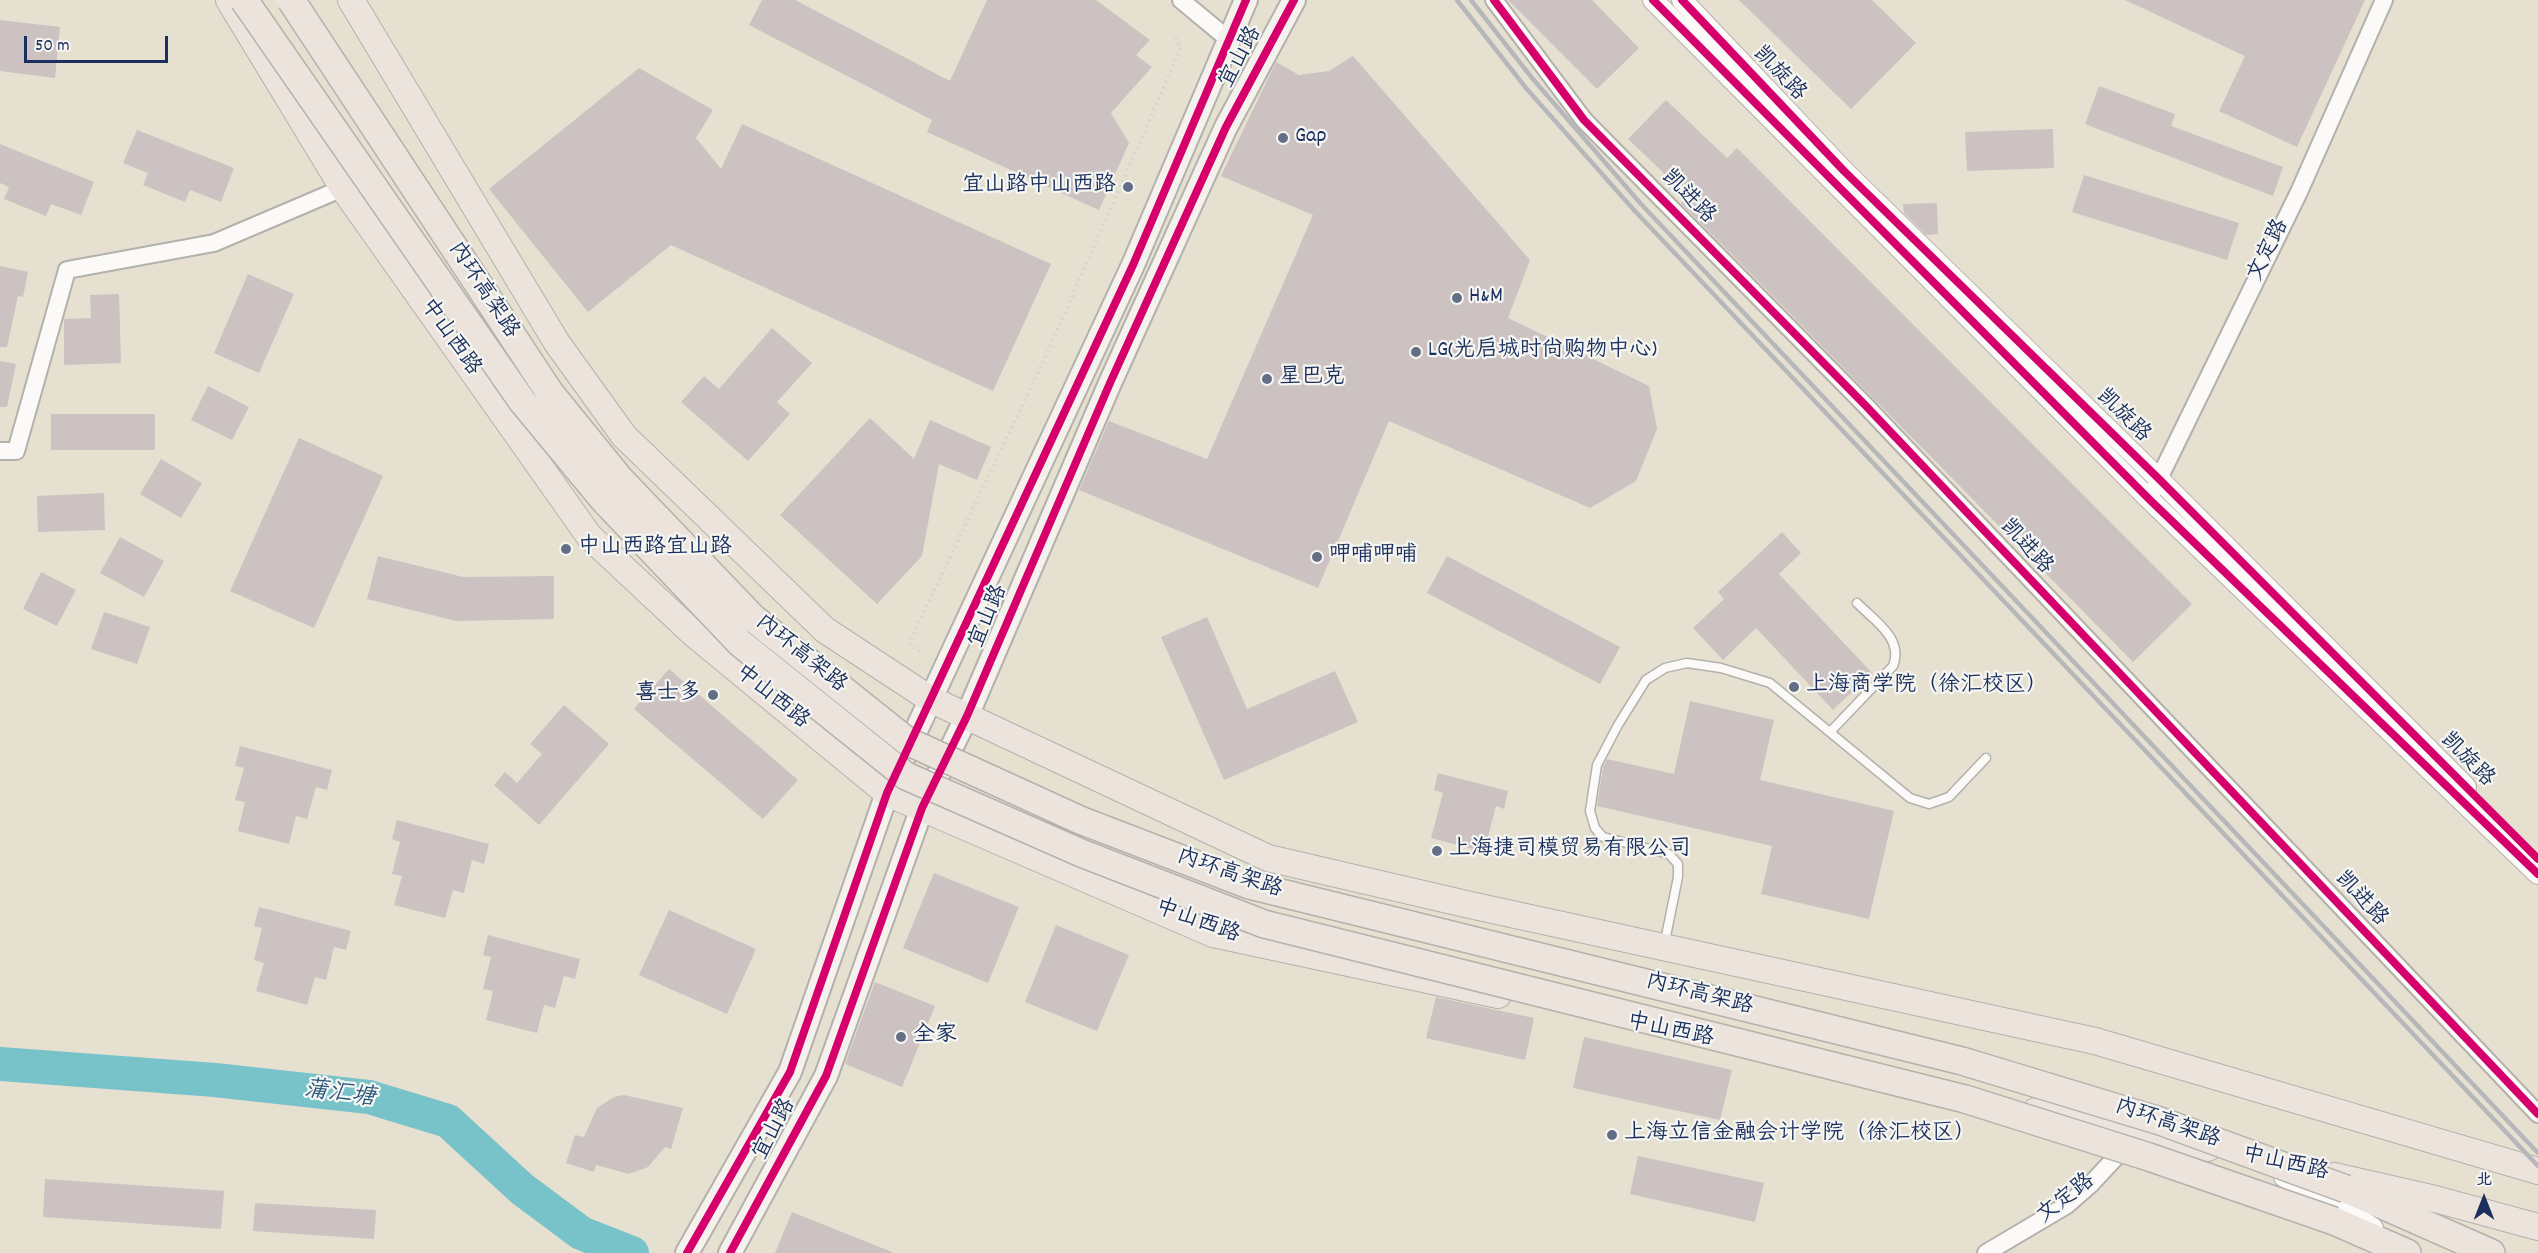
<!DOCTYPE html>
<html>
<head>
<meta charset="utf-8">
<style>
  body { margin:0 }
  #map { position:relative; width:2538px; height:1253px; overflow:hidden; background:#e6e0d0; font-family:Dekko,"LXGW WenKai TC",sans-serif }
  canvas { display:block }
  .north { position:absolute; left:2454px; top:1169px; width:60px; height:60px; -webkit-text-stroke:4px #f6f6f2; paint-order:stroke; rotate:0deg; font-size:16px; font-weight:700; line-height:24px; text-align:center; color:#1b2f5e }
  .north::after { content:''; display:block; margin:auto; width:21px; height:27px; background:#1b2f5e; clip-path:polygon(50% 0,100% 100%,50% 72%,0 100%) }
  .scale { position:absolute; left:24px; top:36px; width:144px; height:27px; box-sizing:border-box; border:3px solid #1b2f5e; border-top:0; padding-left:8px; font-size:18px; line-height:21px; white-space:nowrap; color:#1b2f5e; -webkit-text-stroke:4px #f6f6f2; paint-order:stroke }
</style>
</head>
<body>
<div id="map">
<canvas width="2538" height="1253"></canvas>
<div class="north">北</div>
<div class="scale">50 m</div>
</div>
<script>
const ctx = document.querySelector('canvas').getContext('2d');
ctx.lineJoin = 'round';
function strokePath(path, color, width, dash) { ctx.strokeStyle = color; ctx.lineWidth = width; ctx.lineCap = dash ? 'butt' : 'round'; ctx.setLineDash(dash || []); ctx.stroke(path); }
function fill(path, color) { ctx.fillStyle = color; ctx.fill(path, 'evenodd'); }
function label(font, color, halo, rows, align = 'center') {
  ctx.font = font + ' Dekko,"LXGW WenKai TC",sans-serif'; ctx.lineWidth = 4.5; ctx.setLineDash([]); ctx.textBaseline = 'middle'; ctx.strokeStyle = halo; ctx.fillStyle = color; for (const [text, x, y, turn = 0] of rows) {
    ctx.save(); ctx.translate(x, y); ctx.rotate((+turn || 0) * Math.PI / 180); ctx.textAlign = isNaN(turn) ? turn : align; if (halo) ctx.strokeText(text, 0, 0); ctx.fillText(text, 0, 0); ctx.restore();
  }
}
strokePath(new Path2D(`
  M0,1064L215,1080L369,1097L448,1121L522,1189L581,1233L632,1253`), '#78c2c9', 34);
fill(new Path2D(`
  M762,0H795L950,81L987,0H1096L1150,40L1136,55L1152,67L1111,113L1129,143L1099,210L927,132L932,120L749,25Z
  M1508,0H1592L1639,48L1597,89Z
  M1739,0H1872L1916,43L1851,109Z
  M2125,0H2365L2297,147L2219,111L2245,56Z
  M0,20L60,27L55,78L0,71Z
  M1353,56L1530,260L1508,318L1649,386L1657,429L1636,481L1590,508L1389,421L1318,588L1079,490L1109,421L1207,459L1313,215L1221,176L1276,62L1299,75L1329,71Z
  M639,68L713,110L696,138L721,169L742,124L1051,264L993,391L671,245L588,312L489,189Z
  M2099,86L2175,114L2171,126L2283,167L2273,196L2085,124Z
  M1666,100L1727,158L1737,148L2192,604L2133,662L1681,203L1688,196L1628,139Z
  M2053,129L2054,168L1967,171L1965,132Z
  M137,130L234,168L221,202L190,190L185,202L143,185L148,173L123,163Z
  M0,144L94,182L81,215L51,204L46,216L4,199L9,187L0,183Z
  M2084,175L2239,223L2227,260L2072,212Z
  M1937,203L1938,234L1926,235L1904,213L1903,204Z
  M0,266L28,272L23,297L18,296L7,347H0Z
  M248,274L294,294L259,373L214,353Z
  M119,294L121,363L64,365V319L91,318L90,295Z
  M772,328L812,363L777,402L790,414L748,461L681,402L704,376L719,389Z
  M0,361L16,364L7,407H0Z
  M208,386L249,407L232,440L191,420Z
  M51,414H155V450H51Z
  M870,418L914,459L930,420L991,447L977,480L939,464L922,556L877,604L780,515Z
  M299,438L383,476L314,628L230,591Z
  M161,459L202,483L181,518L140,494Z
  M104,493L105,530L38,532L37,496Z
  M1782,532L1801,553L1779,574L1872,673L1833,710L1756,628L1723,660L1693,628L1724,599L1718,592Z
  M120,537L164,561L144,597L100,573Z
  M378,556L463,577L554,576V619L456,621L367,599Z
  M1447,556L1620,647L1600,684L1427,593Z
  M41,572L76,590L57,626L23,609Z
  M104,612L150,627L137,664L91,649Z
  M1207,617L1247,709L1335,671L1358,722L1224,780L1161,637Z
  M669,669L798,780L763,819L634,709Z
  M1690,701L1774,720L1760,780L1894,811L1869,919L1761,894L1772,846L1597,806L1603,767L1607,759L1674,774Z
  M564,705L609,744L539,825L494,785L505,772L517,783L542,754L530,744Z
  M240,746L332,770L327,790L316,787L307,819L296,816L289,844L238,831L245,802L235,800L244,768L235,766Z
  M1438,773L1508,791L1504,809L1496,806L1484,852L1431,838L1443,793L1434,790Z
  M397,820L489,844L484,864L472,860L464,893L453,890L445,918L394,905L402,876L392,874L400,842L392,839Z
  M934,873L1019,907L988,983L903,948Z
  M259,907L351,931L346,950L334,947L326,980L315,977L307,1005L256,991L264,963L254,960L262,928L254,926Z
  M669,910L756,949L727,1014L639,975Z
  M1056,925L1129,955L1097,1031L1025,1002Z
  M488,935L580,959L575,979L564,976L555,1008L544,1005L537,1033L486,1020L493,991L483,989L491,957L483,955Z
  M875,982L935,1006L902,1087L845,1064Z
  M1436,997L1534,1018L1525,1060L1426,1038Z
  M1584,1037L1732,1070L1720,1120L1573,1088Z
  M624,1095L683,1108L671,1149L665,1147L648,1167L629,1174L596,1165L594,1172L566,1163L575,1135L584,1137L597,1108L614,1097Z
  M1638,1156L1764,1183L1755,1222L1630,1194Z
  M45,1179L224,1191L221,1229L43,1217Z
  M255,1203L376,1210L374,1239L253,1231Z
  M792,1212L892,1252V1253H775Z`), '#ccc2c1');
const service = new Path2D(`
  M1831,731L1893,666C1904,639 1875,621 1857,603
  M1664,946L1678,877V864L1669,854L1603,837L1595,828L1590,811L1597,765L1618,725L1646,680L1665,668L1687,663L1721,668L1770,683L1910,798L1929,804L1949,797L1986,758`);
const minor = new Path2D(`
  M1181,0L1228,39
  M1494,0L1584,120L1865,405L2538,1114
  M0,451H16L67,270L214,243L343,188
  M2149,499L2299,192L2384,0
  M1986,1253L2067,1205L2090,1185L2129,1143`);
const tertiary = new Path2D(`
  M1653,0L2149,499L2538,874
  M1682,0L1844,171L2160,480L2466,787
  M2284,1177L2343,1208L2373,1228`);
const secondary = new Path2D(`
  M687,1253L790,1072L887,793L1133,265L1246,0
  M730,1253L826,1076L922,808L967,716L1110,383L1226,127L1294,0`);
const primary = new Path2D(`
  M229,0L343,188L589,536L695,635L887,793L1213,934L1498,995
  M351,0L557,343L624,436L825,630L930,699L1268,858L1470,905L2095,1041L2538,1171
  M2036,1111L2208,1148
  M2334,1176L2435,1199L2538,1227`);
const trunk = new Path2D(`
  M2346,1189L2491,1253
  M2334,1221L2407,1253`);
strokePath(service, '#b3b1ac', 11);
strokePath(minor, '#b3b1ac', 20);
strokePath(tertiary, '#b3b1ac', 22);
strokePath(secondary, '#b3b1ac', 26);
strokePath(primary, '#b3b1ac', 28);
strokePath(trunk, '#b3b1ac', 30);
strokePath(new Path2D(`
  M920,651L909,643L1049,349L1181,48L1175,36`), '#d3d3d2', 4, [1.5, 4.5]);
strokePath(service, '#fbfaf8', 8);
strokePath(minor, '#fbfaf8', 16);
strokePath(tertiary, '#fbfaf8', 20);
strokePath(secondary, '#f5f2ed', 22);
strokePath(primary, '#ece4dc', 26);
strokePath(trunk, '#ece4dc', 27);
strokePath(new Path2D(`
  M1457,0L1526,88L1633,209L2538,1166
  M1471,0L1532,78L1641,204L2538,1153`), '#b6b7ba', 4.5);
const trunkBridge = new Path2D(`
  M244,0L522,401L603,499L740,643L906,776L1081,853L1264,924L1965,1099L2149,1157L2334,1221
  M291,0L550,393L619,478L753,618L907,741L1080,820L1249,885L1962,1061L2160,1121L2346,1189`);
strokePath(trunkBridge, '#b3b1ac', 30, []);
strokePath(trunkBridge, '#ece4dc', 27);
strokePath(new Path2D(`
  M1494,0L1584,120L1865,405L2538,1114
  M1653,0L2149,499L2538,874
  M1682,0L1844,171L2160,480L2538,859
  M687,1253L790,1072L887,793L1133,265L1246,0
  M730,1253L826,1076L922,808L967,716L1110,383L1226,127L1294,0`), '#d6006c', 8);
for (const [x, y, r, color] of [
  [1283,138,6,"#626d86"],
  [1128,187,6,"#626d86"],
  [1457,298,6,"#626d86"],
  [1416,352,6,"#626d86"],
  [1267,379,6,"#626d86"],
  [566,549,6,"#626d86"],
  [1317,557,6,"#626d86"],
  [1794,687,6,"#626d86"],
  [713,695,6,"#626d86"],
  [1437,851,6,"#626d86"],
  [901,1037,6,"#626d86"],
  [1612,1135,6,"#626d86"]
]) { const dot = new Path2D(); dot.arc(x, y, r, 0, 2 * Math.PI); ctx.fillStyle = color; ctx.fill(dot); strokePath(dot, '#f6f6f2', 2); }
label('22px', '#1b2f5e', '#f6f6f2', [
  ["宜山路",1242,58,-62],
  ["凯旋路",1778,75,46],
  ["凯进路",1687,198,45],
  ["文定路",2270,251,-64],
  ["内环高架路",482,291,57],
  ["中山西路",449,338,55],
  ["凯旋路",2122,417,44],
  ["凯进路",2025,548,47],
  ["宜山路",990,617,-67],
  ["内环高架路",800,655,39],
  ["中山西路",771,698,39],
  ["凯旋路",2466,761,45],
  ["内环高架路",1229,875,19],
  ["凯进路",2360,900,47],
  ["中山西路",1197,923,20],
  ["内环高架路",1699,996,14],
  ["中山西路",1670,1032,12],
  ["内环高架路",2167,1125,19],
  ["宜山路",776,1130,-62],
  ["中山西路",2285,1165,13],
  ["文定路",2067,1200,-38]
]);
label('22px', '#1b2f5e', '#f6f6f2', [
  ["Gap",1295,138],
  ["宜山路中山西路",1116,187,"right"],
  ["H&M",1469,298],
  ["LG(光启城时尚购物中心)",1428,352],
  ["星巴克",1279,379],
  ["中山西路宜山路",578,549],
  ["呷哺呷哺",1329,557],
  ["上海商学院（徐汇校区）",1806,687],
  ["喜士多",701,695,"right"],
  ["上海捷司模贸易有限公司",1449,851],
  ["全家",913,1037],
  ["上海立信金融会计学院（徐汇校区）",1624,1135]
], 'left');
label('italic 24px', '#29577d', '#f6f6f2', [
  ["蒲汇塘",339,1096,8]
]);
</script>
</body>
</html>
